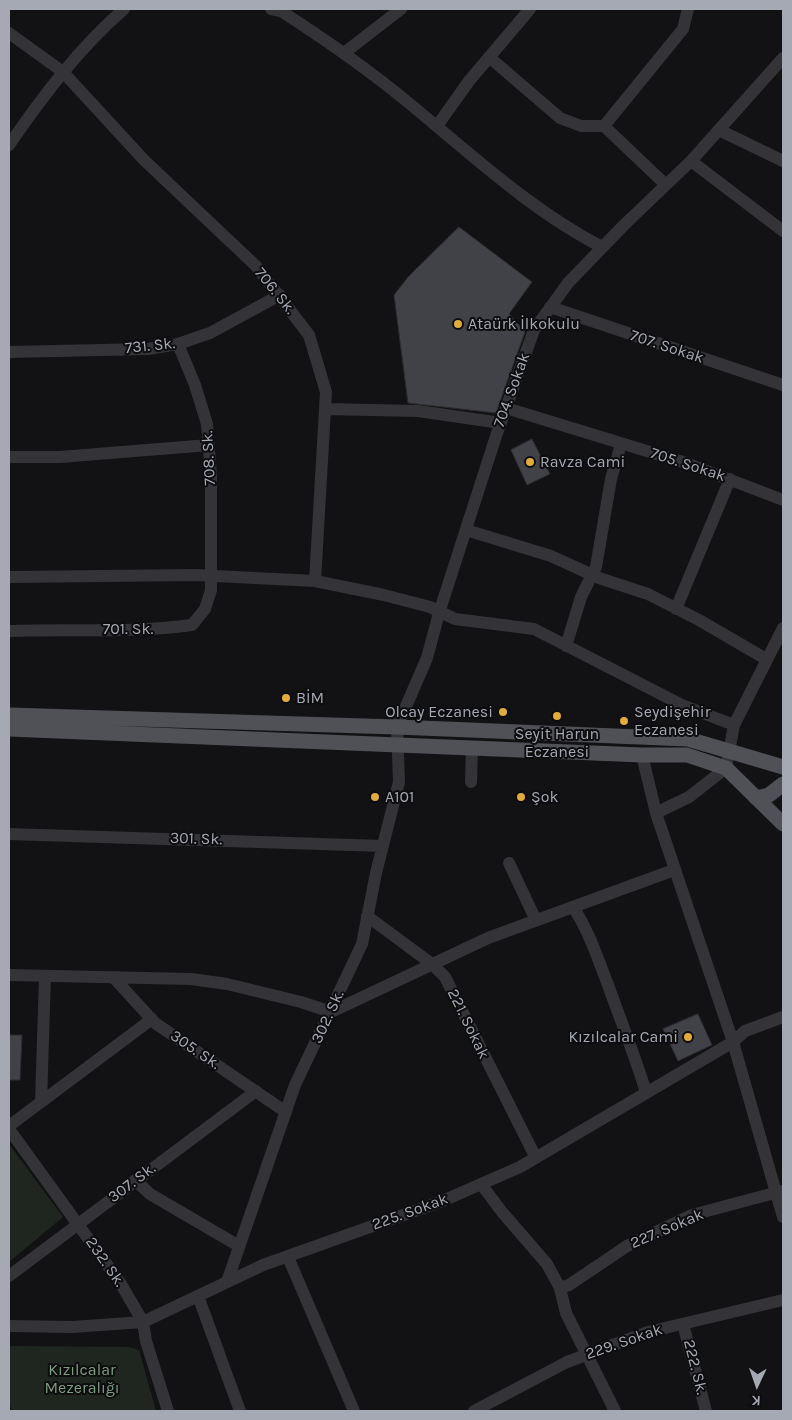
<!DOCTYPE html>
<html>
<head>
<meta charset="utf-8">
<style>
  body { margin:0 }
  #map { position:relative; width:792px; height:1420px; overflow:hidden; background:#121214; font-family:Karla,sans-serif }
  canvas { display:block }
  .frame { position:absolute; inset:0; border:10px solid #a5a9b3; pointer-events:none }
  .north { position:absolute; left:732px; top:1360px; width:50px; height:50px; -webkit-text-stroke:4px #0d0d0f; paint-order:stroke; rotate:183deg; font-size:14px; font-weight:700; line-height:20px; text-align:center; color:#a5a9b3 }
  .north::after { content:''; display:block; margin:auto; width:18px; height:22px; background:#a5a9b3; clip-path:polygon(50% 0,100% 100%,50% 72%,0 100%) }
</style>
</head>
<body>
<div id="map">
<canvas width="792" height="1420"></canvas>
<div class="frame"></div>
<div class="north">K</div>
</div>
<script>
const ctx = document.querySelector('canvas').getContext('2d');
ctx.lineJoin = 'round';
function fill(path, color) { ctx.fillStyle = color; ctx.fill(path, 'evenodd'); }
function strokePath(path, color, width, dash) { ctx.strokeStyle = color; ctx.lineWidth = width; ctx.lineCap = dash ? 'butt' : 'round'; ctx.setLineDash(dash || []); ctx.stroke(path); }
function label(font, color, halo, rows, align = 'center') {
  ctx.font = font + ' Karla,sans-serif'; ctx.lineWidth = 4; ctx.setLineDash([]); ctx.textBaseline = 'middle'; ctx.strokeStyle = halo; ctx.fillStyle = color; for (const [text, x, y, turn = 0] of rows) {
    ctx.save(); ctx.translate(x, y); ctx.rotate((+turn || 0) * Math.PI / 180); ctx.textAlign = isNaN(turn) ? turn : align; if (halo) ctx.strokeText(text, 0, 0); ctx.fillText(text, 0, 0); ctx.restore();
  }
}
fill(new Path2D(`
  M9,1144L63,1217L9,1262Z
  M9,1346L129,1347L139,1350L156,1411H12L9,1402Z`), '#1f2620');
const building = new Path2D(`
  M459,227L532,282L509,314L525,332L496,413L408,403L394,295L408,277Z
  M532,439L550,474L527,485L511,450Z
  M698,1014L712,1045L678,1061L663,1029Z
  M9,1035H22L20,1080H9Z`);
fill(building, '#414247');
strokePath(building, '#2c2c2f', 1);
strokePath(new Path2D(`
  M271,9L281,11C326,40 369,70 410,104C472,155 532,211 602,247
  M9,33L63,72L144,160L256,266L309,335L326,392L315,581
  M344,53L401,9
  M489,57L560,118L581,126H604L666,185
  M437,126L469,81L530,9
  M604,126L683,29L688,9
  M719,130L783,161
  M9,145C43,96 79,48 124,9
  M691,161L783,231
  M550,307L783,385
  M9,352L148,349L178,344L210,333L280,295
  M506,408L686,463L783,500
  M325,409L418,411L501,423
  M9,457H60L209,445
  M466,530L551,556L599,578L648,594L699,620L766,659
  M9,577L196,575L315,581L384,595L430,607L455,619L534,629L682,705L734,725
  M676,609L730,479
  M9,631C70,629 132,633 192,625L205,609L211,590V475L207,424L195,385L178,344
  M566,646L581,597L596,567L611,479L621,444
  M642,755L656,813L733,1042L783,1217
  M471,782L472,748
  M656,813L689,797L726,768L734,725L783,628
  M9,834L383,846
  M509,863L534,916
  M573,907C589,931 598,959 608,985C621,1021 635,1056 646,1092
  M367,916L432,964L445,977L536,1158
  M9,975L191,979L227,984L301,1002L331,1012L488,938L674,870
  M114,978L155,1023L286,1112
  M41,1102L45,976
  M9,1126L152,1019
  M9,1129L121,1284L143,1322L146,1341L168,1411
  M135,1180L150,1194L239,1246
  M481,1184L502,1212L547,1264L560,1288L566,1313L615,1411
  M288,1257L354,1411
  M9,1276L256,1091
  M227,1282L295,1085L362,944L376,873L399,782L397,727L427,658L439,613L496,436L534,330L568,283L623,226L691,161L783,58
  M560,1288L569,1285L627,1246L692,1215L782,1191
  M198,1296L240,1411
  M683,1324L706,1411
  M9,1326L72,1327L143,1322L263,1265L440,1202L520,1167L733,1042L745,1031L783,1017
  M474,1411L567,1362L648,1332L783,1300`), '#343438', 12);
strokePath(new Path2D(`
  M9,715L397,727L688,739L783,767
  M9,729L642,755H687L726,768L783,824
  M756,798L769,795L783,784`), '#505157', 15);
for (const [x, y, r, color] of [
  [458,324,5,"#e2ac3c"],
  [530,462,5,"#e2ac3c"],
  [286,698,5,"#e2ac3c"],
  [503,712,5,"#e2ac3c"],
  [557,716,5,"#e2ac3c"],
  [624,721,5,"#e2ac3c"],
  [375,797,5,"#e2ac3c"],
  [521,797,5,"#e2ac3c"],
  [688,1037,5,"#e2ac3c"]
]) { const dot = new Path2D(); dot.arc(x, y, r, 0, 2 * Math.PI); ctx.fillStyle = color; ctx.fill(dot); strokePath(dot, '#0d0d0f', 2); }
label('16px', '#a5a9b3', '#0d0d0f', [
  ["706. Sk.",275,291,51],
  ["731. Sk.",150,346,-6],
  ["707. Sokak",667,347,18],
  ["704. Sokak",512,390,-70],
  ["708. Sk.",209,458,-93],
  ["705. Sokak",688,465,18],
  ["701. Sk.",128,629],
  ["301. Sk.",196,839,2],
  ["302. Sk.",328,1017,-65],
  ["221. Sokak",468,1024,64],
  ["305. Sk.",195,1050,34],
  ["307. Sk.",132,1183,-37],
  ["225. Sokak",410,1212,-20],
  ["227. Sokak",667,1229,-23],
  ["232. Sk.",105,1262,55],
  ["229. Sokak",624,1342,-19],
  ["222. Sk.",695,1367,76]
]);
label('16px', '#a5a9b3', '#0d0d0f', [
  ["Ataürk İlkokulu",468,324],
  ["Ravza Cami",540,462],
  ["BİM",296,698],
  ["Olcay Eczanesi",493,712,"right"],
  ["Seydişehir",634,712],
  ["Eczanesi",634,730],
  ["Seyit Harun",557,734,"center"],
  ["Eczanesi",557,752,"center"],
  ["A101",385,797],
  ["Şok",531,797],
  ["Kızılcalar Cami",678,1037,"right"]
], 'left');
label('16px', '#7d9d7f', '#0d0d0f', [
  ["Kızılcalar",82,1370],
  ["Mezeralığı",82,1388]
]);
</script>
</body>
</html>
